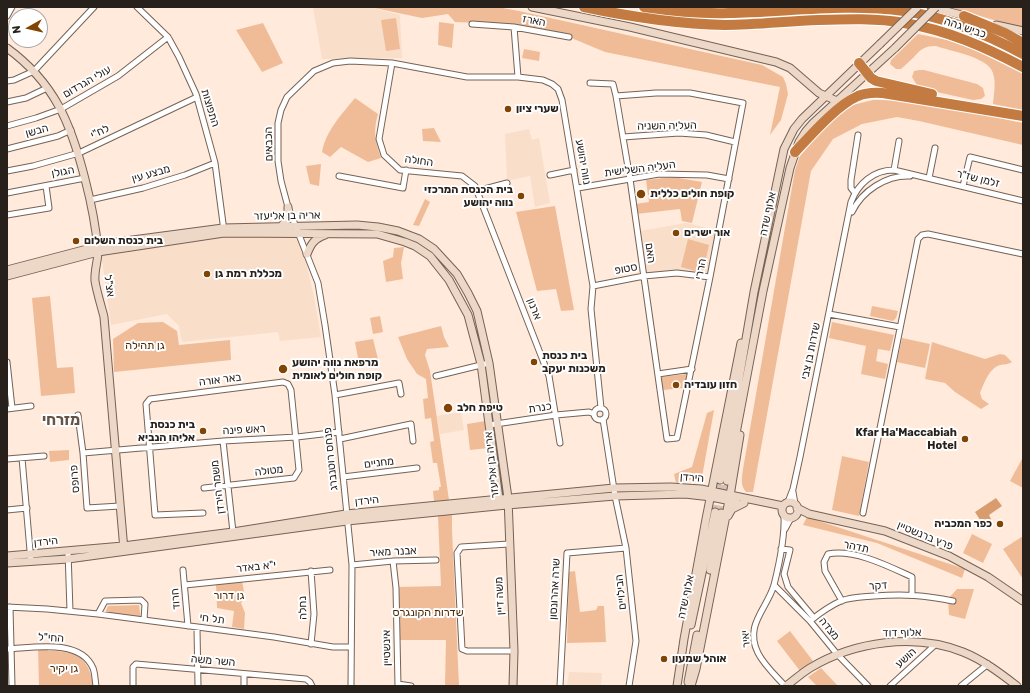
<!DOCTYPE html>
<html>
<head>
<meta charset="utf-8">
<style>
  body { margin:0 }
  #map { position:relative; width:1030px; height:693px; overflow:hidden; background:#ffeadb; font-family:Rubik,sans-serif }
  canvas { display:block }
  .frame { position:absolute; inset:0; border:8px solid #28201b; pointer-events:none }
  .north { position:absolute; left:8px; top:8px; width:40px; height:40px; box-sizing:border-box; background:#fff; border:1px solid #a9a6a4; border-radius:50%; rotate:262deg; font-size:11px; font-weight:700; line-height:16px; text-align:center; color:#28201b }
  .north::after { content:''; display:block; margin:auto; width:14px; height:18px; background:#824403; clip-path:polygon(50% 0,100% 100%,50% 72%,0 100%) }
</style>
</head>
<body>
<div id="map">
<canvas width="1030" height="693"></canvas>
<div class="frame"></div>
<div class="north">N</div>
</div>
<script>
const ctx = document.querySelector('canvas').getContext('2d');
ctx.lineJoin = 'round';
function fill(path, color) { ctx.fillStyle = color; ctx.fill(path, 'evenodd'); }
function strokePath(path, color, width, dash) { ctx.strokeStyle = color; ctx.lineWidth = width; ctx.lineCap = dash ? 'butt' : 'round'; ctx.setLineDash(dash || []); ctx.stroke(path); }
function label(font, color, halo, rows, align = 'center') {
  ctx.font = font + ' Rubik,"Noto Sans Hebrew",sans-serif'; ctx.lineWidth = 4; ctx.setLineDash([]); ctx.textBaseline = 'middle'; ctx.strokeStyle = halo; ctx.fillStyle = color; for (const [text, x, y, turn = 0] of rows) {
    ctx.save(); ctx.translate(x, y); ctx.rotate((+turn || 0) * Math.PI / 180); ctx.textAlign = isNaN(turn) ? turn : align; if (halo) ctx.strokeText(text, 0, 0); ctx.fillText(text, 0, 0); ctx.restore();
  }
}
fill(new Path2D(`
  M313,7H369L400,15L402,58L322,59Z
  M529,129L532,140L539,138L550,203L535,207L530,176L507,181L505,134Z
  M686,223L716,230L708,275L678,271L646,273L640,231Z
  M224,236H300L314,297L321,337L280,341L278,332L182,342L179,326L167,314L111,325L101,252Z
  M461,412L464,430L440,434L437,416Z
  M569,672L602,673L601,686H567Z`), '#f9deca');
fill(new Path2D(`
  M370,7H497L519,11L762,65L783,77L786,84L788,94L781,120L770,135L780,87L605,52L569,37L478,23L455,22L448,14L422,18Z
  M948,7H1023V27L1015,26Z
  M396,18L400,49L386,51L381,20Z
  M439,22L454,24L452,48L438,45Z
  M263,23L283,63L262,72L236,30Z
  M918,34L947,40L975,50L1023,74V110L993,104C994,93 997,78 991,69C982,56 950,51 936,46C924,46 921,49 913,58C909,62 905,65 901,69H896L890,64L891,60Z
  M524,49L540,52L539,61L522,58Z
  M919,70H924L977,84L983,88L985,96L981,99L973,100L923,89L918,87L912,77L914,71Z
  M355,98L378,114C373,131 375,141 381,158L368,162L341,147L330,157L322,152C326,131 341,115 355,98Z
  M873,100C924,99 973,113 1023,123V145L919,121L897,117L862,124L833,139L811,171L753,492H746C740,485 742,478 743,469L795,170L800,156L830,121L853,105Z
  M434,128L441,142L423,141L422,129Z
  M321,164L319,186L310,184L306,166Z
  M673,177L702,182L692,223L682,221L680,209L636,214L635,204L649,202L646,180Z
  M425,199L430,202L419,226L413,225Z
  M555,206L574,310L561,311L556,289L537,291L516,212Z
  M688,239L709,245L703,273L681,267Z
  M404,247L401,263L403,279L386,282L383,261L393,257L394,248Z
  M50,296L57,368L73,367L75,393L41,396L32,298Z
  M872,306L898,311L896,318L893,321L870,316Z
  M380,316L383,332L373,334L370,318Z
  M163,322L177,331L179,345L230,340L231,360L114,372L113,339L138,323Z
  M832,322L894,335L890,351L878,349L876,361L888,364L885,379L861,374L866,346L829,338Z
  M441,326L444,337L449,347L427,349L425,355L430,371L449,500L434,501L433,491L439,490V487H441L437,463H433L430,442L434,441L431,418L425,419L423,399L428,398L426,379L417,374L407,359L398,337Z
  M902,338L930,344L925,368L897,362Z
  M373,339L378,359L358,358L355,342Z
  M932,342L985,359L1000,354L1005,355L1012,362C1007,365 1005,364 1000,365C989,368 984,384 980,393L982,399L989,404L981,409L955,392L945,383L925,379Z
  M687,374L684,388L663,390L661,377Z
  M714,410L702,477L676,483L674,474L692,467L707,413Z
  M486,421L489,448L470,450L467,424Z
  M69,450V460L50,462L49,451Z
  M842,456L869,462L859,516L832,510Z
  M1023,457V488L1010,481Z
  M452,514V530L459,686H445L446,640H400L399,587L441,586L438,516Z
  M807,517L965,569L962,578L877,543L803,525Z
  M972,534L992,544L983,563L963,553Z
  M1023,536V579L1003,549Z
  M575,571L580,612L596,610L598,606H604L606,642L567,643L569,572Z
  M242,581L245,597L241,603L245,613L244,629L232,627L234,611L217,608L216,584Z
  M957,589H974L965,619L949,615L948,599Z
  M139,605L141,620L104,615L108,606Z
  M790,631L813,661L800,671L777,641Z
  M48,646V651C76,650 90,658 93,686H39L38,647Z
  M821,668L838,686H817L808,677Z`), '#f0bc97');
fill(new Path2D(`
  M996,498L1002,506L989,515L992,521L984,526L975,512Z`), '#d89c6f');
strokePath(new Path2D(`
  M715,512L720,480
  M721,513L727,481`), '#d4c2b5', 7, [7, 3.5]);
const street = new Path2D(`
  M137,7L168,37L179,57L196,94L215,163L224,231
  M7,16L12,7
  M472,24L514,27L569,37
  M514,27L518,77
  M392,63L379,139L384,155L400,170L462,176L475,186L549,376L560,443
  M7,81L14,80L34,71L94,7
  M590,83L613,84L616,96L630,179L667,439L677,438L710,277L743,103L690,93H656L616,96
  M7,102L26,98L47,88
  M7,126L36,118L61,109L118,76L168,37
  M623,137L679,133L706,135L735,142
  M7,149L58,136L71,130
  M894,170L899,141
  M7,171L33,166L79,153L197,97
  M550,175L574,170
  M339,176L403,188L406,170
  M929,178L935,148
  M963,186L970,157L1023,170
  M578,188L659,174L707,175L729,179
  M477,191L507,183
  M7,193L85,178
  M855,193L851,188V180L858,135
  M90,200L143,188L185,175L215,163
  M852,212C862,191 886,175 910,176
  M7,215L49,208L46,186
  M593,286L644,276L677,273L710,277
  M829,314L900,327
  M7,362L12,408
  M658,374L692,369
  M436,376L489,363
  M335,395L399,383L401,394
  M594 414a6 6 0 1 1 12 0a6 6 0 1 1-12 0Z
  M7,409L31,406
  M78,415L83,453L87,508L120,506
  M603,419L615,496L626,548L636,641L629,686
  M489,425L556,415L589,412L594,414
  M340,439L411,424L413,441
  M223,441L233,532
  M83,453L223,441L297,437L339,432
  M22,458L31,562
  M7,459L44,456
  M343,477L417,468
  M793,492L795,504
  M788,502L793,489L800,457L851,202C858,184 873,170 894,170L1023,201
  M7,510L27,508
  M203,513L155,515L146,404L150,399L283,382L288,384L291,390L299,470L294,478L204,488
  M863,513L918,239L922,235L928,234L1023,254
  M784,515C785,536 779,565 774,585C767,609 744,625 758,653C764,665 776,676 785,686
  M785,529L791,518
  M509,544L461,547L457,553L462,649L467,651H514
  M781,549L790,550L784,574L788,587L814,618
  M68,551L70,611
  M393,561L396,588L398,686
  M352,565L393,561L436,560
  M183,570L188,626
  M185,585L330,570
  M774,585L810,621L837,654L868,686
  M842,601L825,571L824,562L828,554C855,549 888,566 912,577V594
  M7,607L47,609L98,614L274,637L333,647H350
  M10,607L12,686
  M98,614L105,601L141,600L145,604L144,620
  M810,621C820,613 829,606 841,601C851,597 864,597 874,596C904,594 924,595 953,601
  M197,628L198,686
  M311,644L314,614L311,571
  M7,649C32,648 80,638 93,668C95,673 95,680 96,686
  M398,684L411,686
  M133,686V667L136,664L306,679L310,682L312,686
  M244,686V674
  M351,686L352,565L335,395L325,325L318,283L288,207L281,181L278,161V123L281,110L287,97L314,71L333,63L350,61L392,63L467,77H518L543,80L552,84L558,89L562,100L593,286L591,309L601,408
  M560,686L567,553L626,548
  M890,686L935,645
  M961,686L988,664`);
const secondary = new Path2D(`
  M532,7L630,27L776,62L790,68L819,93L837,101
  M931,7L969,17
  M996,25L1023,31
  M7,48C55,83 71,124 85,179C91,202 96,227 98,251C98,261 94,271 95,281C97,293 101,305 104,317L124,550
  M280,228L288,218V207
  M307,254C311,244 314,239 325,235
  M7,270L110,243L223,228L357,225L378,227L398,231L419,239L434,249L457,274L468,293L477,311L489,363L508,498L514,651L513,686
  M7,276L98,252L224,233L377,234L405,242L415,246L430,256L449,280L468,315L481,364L499,499L502,501
  M720,480L736,397L754,292L784,149L794,129L802,119L880,44
  M727,481L763,291L790,168L799,142L806,131L813,123L895,48
  M782 510a8 8 0 1 1 16 0a8 8 0 1 1-16 0Z
  M797,508L809,514L885,531L949,556L988,577L1023,601
  M728,516L732,509L744,503
  M7,556L123,546L233,532L346,514L614,488L671,487L701,489L783,506
  M7,563L68,559L347,521L507,505L615,496L685,494L711,497L736,502
  M710,570L721,513
  M691,625L715,512
  M688,682L697,635
  M677,686L684,639L706,519L741,343
  M691,686L696,669L731,490L740,435
  M786,686C794,680 802,673 810,668C855,641 915,633 963,652C983,660 1000,673 1017,686`);
const highway = new Path2D(`
  M584,7C631,17 677,24 725,25C757,25 788,21 819,20C847,19 877,18 904,23C947,30 985,47 1023,67
  M644,7C672,11 701,14 729,13C787,12 846,3 904,11C946,17 986,34 1023,54
  M964,16L1005,33L1023,43
  M859,63L871,78L876,81L932,94
  M795,152C811,135 837,105 858,96C868,92 878,92 889,94L1023,116`);
strokePath(street, '#756357', 7);
strokePath(secondary, '#756357', 9);
strokePath(highway, '#fff', 12);
strokePath(street, '#fff', 5);
strokePath(secondary, '#edd7c6', 7);
strokePath(highway, '#c37b41', 10);
const secondaryBridge = new Path2D(`
  M880,44L918,7
  M895,48L936,7`);
strokePath(secondaryBridge, '#756357', 9, []);
strokePath(secondaryBridge, '#edd7c6', 7);
for (const [x, y, r, color] of [
  [508,109,4,"#824403"],
  [641,194,5,"#824403"],
  [521,196,4,"#824403"],
  [676,233,4,"#824403"],
  [76,241,4,"#824403"],
  [207,274,4,"#824403"],
  [534,362,4,"#824403"],
  [283,369,5,"#824403"],
  [676,385,4,"#824403"],
  [448,408,5,"#824403"],
  [203,431,4,"#824403"],
  [965,439,4,"#824403"],
  [1000,524,4,"#824403"],
  [664,659,4,"#824403"]
]) { const dot = new Path2D(); dot.arc(x, y, r, 0, 2 * Math.PI); ctx.fillStyle = color; ctx.fill(dot); strokePath(dot, '#fff', 1.5); }
label('11px', '#28201b', '#fff', [
  ["הארז",534,21,10],
  ["כביש גהה",965,28,19],
  ["עולי הגרדום",87,82,-30],
  ["התפוצות",210,108,73],
  ["העליה השניה",667,126,-1],
  ["הבשן",37,131,-15],
  ["לח\"י",100,132,-25],
  ["הכבאים",269,144,-91],
  ["החולה",419,161,8],
  ["נווה יהושע",583,162,80],
  ["העליה השלישית",640,169,-7],
  ["הגולן",63,172,-11],
  ["מבצע עין",151,174,-16],
  ["זלמן שז\"ר",978,179,14],
  ["אלוף שדה",768,214,-78],
  ["אריה בן אליעזר",287,216,-1],
  ["האם",650,253,82],
  ["סטופ",626,269,-10],
  ["הררי",701,269,-79],
  ["אצ\"ל",109,286,81],
  ["ארנון",534,309,69],
  ["שדרות בן צבי",811,351,-78],
  ["באר אורה",220,380,-7],
  ["כנרת",540,408,-8],
  ["ראש פינה",244,430,-3],
  ["פנחס רוטנברג",331,459,-96],
  ["מחניים",379,463,-7],
  ["אריה בן אליעזר",492,465,-96],
  ["מטולה",269,471,-6],
  ["הירדן",692,478,4],
  ["פרופס",75,479,-94],
  ["משמר הירדן",218,487,-97],
  ["הירדן",367,501,-6],
  ["פרץ ברנשטיין",925,536,22],
  ["הירדן",46,542,-6],
  ["תדהר",856,547,12],
  ["אבנר מאיר",393,552,-3],
  ["י\"א באדר",256,567,-6],
  ["דקר",878,586,-4],
  ["שרה אהרונסון",555,589,-87],
  ["הבילויים",621,592,-96],
  ["משה דיין",500,596,-93],
  ["אלוף שדה",686,597,-78],
  ["חרוד",176,599,-95],
  ["נחלה",303,608,-91],
  ["תל חי",212,619,7],
  ["מצדה",829,629,51],
  ["אלוף דוד",902,633,-1],
  ["החי\"ל",51,638,3],
  ["יאיר",746,639,-96],
  ["אינשטיין",387,648,-91],
  ["הושע",906,658,-42],
  ["השר משה",213,661,5]
]);
label('bold 11px', '#28201b', '#fff', [
  ["שערי ציון",516,109],
  ["בית הכנסת המרכזי",513,190,"right"],
  ["נווה יהושע",513,203,"right"],
  ["קופת חולים כללית",650,194],
  ["אור ישרים",684,233],
  ["בית כנסת השלום",84,241],
  ["מכללת רמת גן",215,274],
  ["בית כנסת",542,356],
  ["משכנות יעקב",542,369],
  ["מרפאת נווה יהושע",292,363],
  ["קופת חולים לאומית",292,376],
  ["חזון עובדיה",684,385],
  ["טיפת חלב",457,408],
  ["בית כנסת",195,425,"right"],
  ["אליהו הנביא",195,438,"right"],
  ["Kfar Ha'Maccabiah",957,433,"right"],
  ["Hotel",957,446,"right"],
  ["כפר המכביה",992,524,"right"],
  ["אוהל שמעון",672,659]
], 'left');
label('11px', '#4c2501', '#fff', [
  ["גן תהילה",145,346],
  ["גן דרור",229,596],
  ["שדרות הקונגרס",428,613],
  ["גן יקיר",64,669]
]);
label('bold 15px', '#645347', '#fff', [
  ["מזרחי",61,421]
]);
</script>
</body>
</html>
